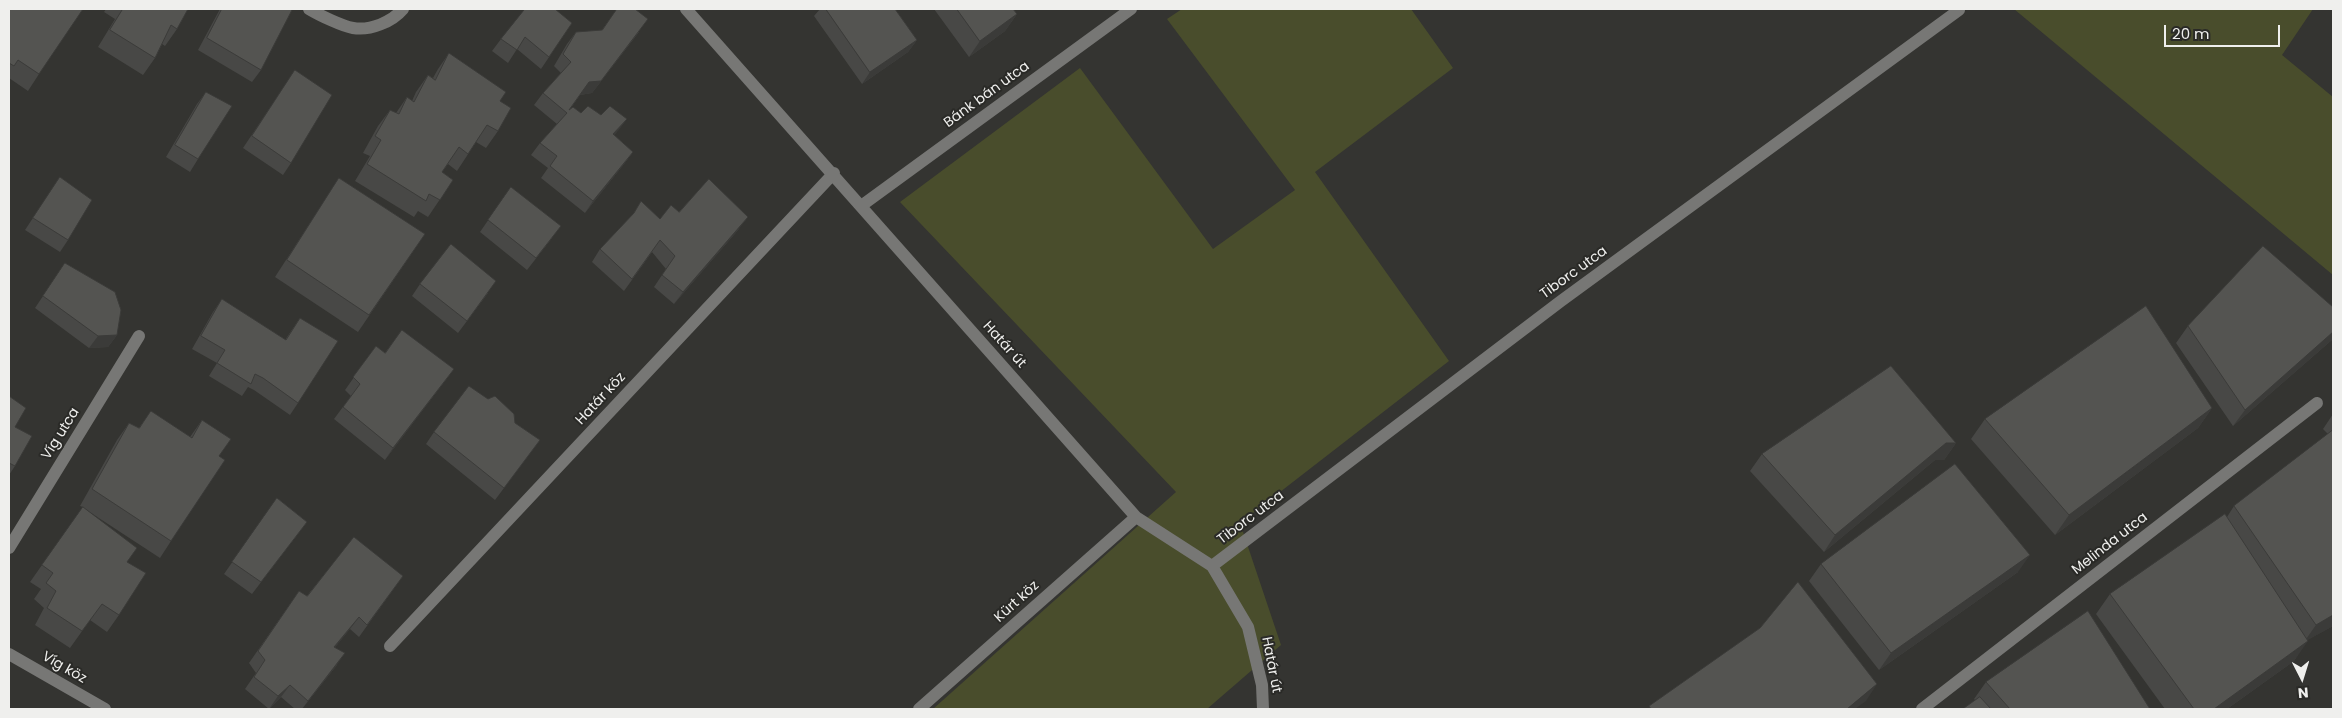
<!DOCTYPE html>
<html>
<head>
<meta charset="utf-8">
<style>
  body { margin:0 }
  #map { position:relative; width:2342px; height:718px; overflow:hidden; background:#343431; font-family:Poppins,sans-serif }
  canvas { display:block }
  .frame { position:absolute; inset:0; border:10px solid #efefed; pointer-events:none }
  .north { position:absolute; left:2277px; top:653px; width:50px; height:50px; -webkit-text-stroke:4px #2a2a27; paint-order:stroke; rotate:175deg; font-size:14px; font-weight:700; line-height:20px; text-align:center; color:#efefed }
  .north::after { content:''; display:block; margin:auto; width:18px; height:22px; background:#efefed; clip-path:polygon(50% 0,100% 100%,50% 72%,0 100%) }
  .scale { position:absolute; left:2164px; top:25px; width:116px; height:22px; box-sizing:border-box; border:2px solid #efefed; border-top:0; padding-left:6px; font-size:15px; line-height:18px; white-space:nowrap; color:#efefed; -webkit-text-stroke:4px #2a2a27; paint-order:stroke }
</style>
</head>
<body>
<div id="map">
<canvas width="2342" height="718"></canvas>
<div class="frame"></div>
<div class="north">N</div>
<div class="scale">20 m</div>
</div>
<script>
const ctx = document.querySelector('canvas').getContext('2d');
ctx.lineJoin = 'round';
function fill(path, color) { ctx.fillStyle = color; ctx.fill(path, 'evenodd'); }
function strokePath(path, color, width, dash) { ctx.strokeStyle = color; ctx.lineWidth = width; ctx.lineCap = dash ? 'butt' : 'round'; ctx.setLineDash(dash || []); ctx.stroke(path); }
function label(font, color, halo, rows, align = 'center') {
  ctx.font = font + ' Poppins,sans-serif'; ctx.lineWidth = 4; ctx.setLineDash([]); ctx.textBaseline = 'middle'; ctx.strokeStyle = halo; ctx.fillStyle = color; for (const [text, x, y, turn = 0] of rows) {
    ctx.save(); ctx.translate(x, y); ctx.rotate((+turn || 0) * Math.PI / 180); ctx.textAlign = isNaN(turn) ? turn : align; if (halo) ctx.strokeText(text, 0, 0); ctx.fillText(text, 0, 0); ctx.restore();
  }
}
fill(new Path2D(`
  M1182,9H1411L1453,68L1315,172L1449,361L1240,523L1281,645L1207,709H933L1176,492L900,202L1080,68L1213,249L1295,190L1167,19Z
  M2014,9H2313L2282,55L2333,97V275Z`), '#494d2c');
strokePath(new Path2D(`
  M309,9C319,15 342,26 353,28C370,31 392,22 403,9
  M686,9L1136,517L1212,566L1248,627L1262,685L1263,709
  M861,206L1131,9
  M9,548L139,336
  M1212,566L1561,301L1959,10
  M390,646L834,173
  M9,654L105,709
  M919,709L1136,517
  M1922,709L2317,403`), '#777775', 12);
fill(new Path2D(`
  M9,9L39,74L28,91L9,78Z
  M106,9H188L177,29L165,46L162,44L155,58L143,75L98,47L115,19L104,12Z
  M220,9H289L261,70L252,82L198,50Z
  M820,9H895L917,40L908,52L862,84L814,16Z
  M934,9H1013L1017,14L1005,31L969,57Z
  M572,23L541,69L517,49L508,63L492,51L501,39Z
  M576,32H639L592,93L580,95L570,109L581,113L601,115L627,119L614,135L633,152L624,164L585,213L541,178L548,168L531,155L540,143L557,124L534,105L543,93L561,73L554,66L567,44Z
  M449,53L500,101L498,131L486,148L476,142L457,171L448,164L442,172L453,180L428,217L418,211L414,217L355,181L370,156L363,153L378,126L390,110L396,113L407,97L412,101L416,92L428,75L433,78L438,69Z
  M295,70L291,163L283,175L243,148Z
  M206,92L198,159L190,172L166,157L197,104Z
  M60,177L68,240L60,252L25,230Z
  M339,178L425,234L358,332L275,277L328,195Z
  M511,187L552,238L527,270L480,232Z
  M679,212L739,229L674,304L654,287L666,269L652,252L624,291L592,262L600,249L660,219Z
  M65,263L117,335L108,347L89,348L35,308Z
  M420,284L488,293L458,333L412,296Z
  M222,299L285,340L300,318L298,403L290,415L254,390L248,387L242,396L209,376L217,363L192,349L213,312Z
  M2333,307V339L2233,426L2176,343L2188,326Z
  M376,346L385,353L454,369L385,460L334,419L351,396L345,390Z
  M9,396L15,427V466L9,475Z
  M2212,408L2198,428L2055,535L1971,439L1985,419Z
  M2333,414V626L2307,640L2294,661L2227,709H2165L2096,614L2110,594L2227,517L2234,506L2328,434L2323,429Z
  M202,420L219,456L171,541L160,558L85,509L128,562L119,615L107,632L90,620L70,648L35,625L44,608L34,599L41,589L30,582L83,507L80,506L117,440L129,423L139,428L190,437Z
  M515,423L540,440L495,500L426,444L434,432Z
  M1956,443L1944,460H1935L1824,552L1750,471L1762,454Z
  M277,498L307,522L252,594L224,574Z
  M1821,564L2018,572L1879,670L1809,581Z
  M403,576L359,637L350,629L335,647L337,665L302,709H295L281,697L269,709L245,689L256,673L249,663L299,591L307,596Z
  M1986,682L2150,709H1963L1975,700L1974,699Z`), '#484846');
fill(new Path2D(`
  M1017,14L1005,31L969,57L980,41Z
  M648,19L592,93L580,95L589,82Z
  M917,40L908,52L862,84L870,72Z
  M627,119L618,131L605,146L613,134Z
  M633,152L624,164L585,213L593,201Z
  M748,217L739,229L674,304L683,292Z
  M2333,332V339L2233,426L2245,410Z
  M117,335L108,347L89,348L98,336Z
  M454,369L445,381L385,460L393,448Z
  M2212,408L2198,428L2055,535L2069,515Z
  M1946,443H1956L1944,460H1935L1824,552L1835,535Z
  M2030,555L2018,572L1879,670L1891,653Z
  M2333,615V626L2304,642L2316,625Z
  M359,617L350,629L326,659L334,647Z
  M2308,641L2294,661L2227,709H2214Z
  M345,653L337,665L302,709L308,701Z
  M1877,684L1866,701L1855,709H1847Z
  M290,685L281,697L269,709L278,696Z`), '#3b3b39');
const building = new Path2D(`
  M9,9H83L39,74L18,60L14,66L9,63Z
  M123,9H188L177,29L171,25L155,58L110,30Z
  M222,9H289L292,10L261,70L207,38Z
  M525,9H555L572,23L549,57L525,37L517,50L501,39Z
  M617,9H635L648,19L601,81L589,82L569,110L573,107L581,113L588,106L601,115L610,106L627,119L613,134L633,152L593,201L550,166L557,156L540,143L567,113L543,93L571,62L563,54L576,32L602,30Z
  M826,9H895L917,40L870,72Z
  M957,9H1013L1017,14L980,41Z
  M449,53L506,92L500,101L511,108L498,131L487,125L468,154L459,147L442,172L453,180L440,200L429,194L426,201L367,164L381,140L375,136L390,110L399,114L407,97L414,102L428,75L435,80Z
  M295,70L332,95L291,163L252,136Z
  M206,92L232,106L198,159L175,145Z
  M60,177L92,200L68,240L33,218Z
  M339,178L425,234L369,315L287,260Z
  M709,179L748,217L683,292L662,275L675,256L660,240L632,279L600,249L634,213L641,201L660,219L671,205L679,212Z
  M511,187L561,226L536,258L488,220Z
  M451,244L496,281L467,321L420,284Z
  M2263,246L2333,307V332L2245,410L2188,326Z
  M65,263L115,292L121,310L117,335L98,336L43,296Z
  M222,299L286,340L300,318L338,341L298,403L263,378L255,374L251,384L217,363L225,350L201,336Z
  M2146,306L2212,408L2069,515L1985,419Z
  M402,330L454,369L393,448L343,407L360,384L353,377L376,346L385,353Z
  M1891,366L1956,443H1946L1835,535L1762,454Z
  M469,386L488,399L495,396L514,414L515,423L540,440L504,488L434,432Z
  M9,396L26,408L15,427L32,436L15,466L9,463Z
  M151,411L192,438L202,420L231,439L219,456L225,460L171,541L92,489L129,423L139,428Z
  M2333,430V615L2316,625L2234,506Z
  M1955,464L2030,555L1891,653L1821,564Z
  M277,498L307,522L261,582L232,562Z
  M83,507L137,548L127,562L146,573L119,615L102,604L82,631L47,608L56,591L46,583L53,573L42,565Z
  M2225,514L2308,641L2214,709H2194L2110,594Z
  M354,537L403,576L367,625L359,617L334,647L345,653L308,701L290,685L278,696L254,677L265,660L258,651L299,591L307,596Z
  M1798,582L1877,684L1847,709H1651L1649,706L1760,628Z
  M2088,611L2150,709H2010L1986,682Z
  M1980,697L1991,709H1963Z`);
fill(building, '#545451');
strokePath(building, '#3b3b39', 1);
label('14px', '#efefed', '#2a2a27', [
  ["Bánk bán utca",987,95,-36],
  ["Tiborc utca",1574,273,-36],
  ["Határ út",1004,345,48],
  ["Határ köz",601,399,-47],
  ["Víg utca",61,434,-58],
  ["Tiborc utca",1251,518,-37],
  ["Melinda utca",2110,544,-38],
  ["Kürt köz",1017,602,-42],
  ["Határ út",1271,665,79],
  ["Víg köz",64,668,30]
]);
</script>
</body>
</html>
